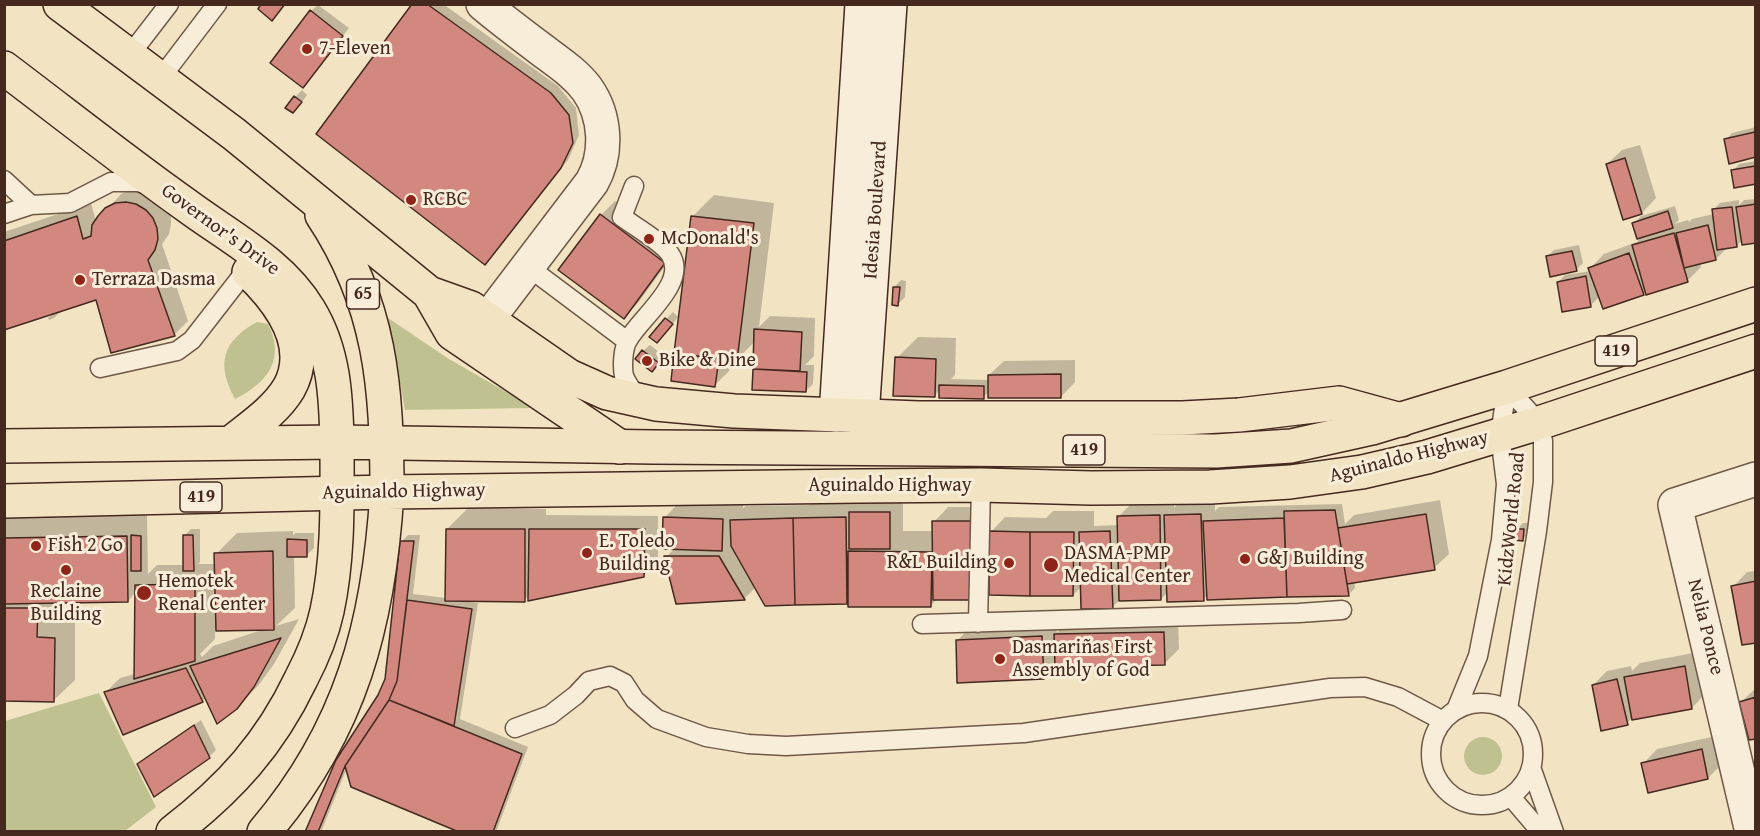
<!DOCTYPE html>
<html>
<head>
<meta charset="utf-8">
<style>
  body { margin:0 }
  #map { position:relative; width:1760px; height:836px; overflow:hidden; background:#f2e4c3; font-family:"Gentium Book Plus",serif }
  canvas { display:block }
  .frame { position:absolute; inset:0; border:6px solid #45291f; pointer-events:none }
</style>
</head>
<body>
<div id="map">
<canvas width="1760" height="836"></canvas>
<div class="frame"></div>
</div>
<script>
const ctx = document.querySelector('canvas').getContext('2d');
ctx.lineJoin = 'round';
function fill(path, color) { ctx.fillStyle = color; ctx.fill(path, 'evenodd'); }
function strokePath(path, color, width, dash) { ctx.strokeStyle = color; ctx.lineWidth = width; ctx.lineCap = dash ? 'butt' : 'round'; ctx.setLineDash(dash || []); ctx.stroke(path); }
function label(font, color, halo, rows, align = 'center') {
  ctx.font = font + ' "Gentium Book Plus",serif'; ctx.lineWidth = 6; ctx.setLineDash([]); ctx.textBaseline = 'middle'; ctx.strokeStyle = halo; ctx.fillStyle = color; for (const [text, x, y, turn = 0] of rows) {
    ctx.save(); ctx.translate(x, y); ctx.rotate((+turn || 0) * Math.PI / 180); ctx.textAlign = isNaN(turn) ? turn : align; if (halo) ctx.strokeText(text, 0, 0); ctx.fillText(text, 0, 0); ctx.restore();
  }
}
fill(new Path2D(`
  M388,318L449,359L534,408L405,410Z
  M257,322L268,324C286,360 267,383 235,399C216,364 222,341 257,322Z
  M99,693L156,807L125,831H5V721Z
  M1464 756a19 19 0 1 1 38 0a19 19 0 1 1-38 0Z`), '#bfc290');
fill(new Path2D(`
  M414,4H443L558,86L576,108L579,135L568,160L492,256Z
  M318,5L349,28L303,86L311,11Z
  M302,90L307,95L300,105L295,97Z
  M1756,127V156L1726,140L1732,133Z
  M1640,145L1656,198L1642,213L1624,218L1607,164L1622,150Z
  M1756,161V183L1733,171L1739,164Z
  M141,188L171,213V224L169,234L162,244L188,321L174,335L97,299L61,311L54,318L49,320L48,318L54,313L4,329V232L91,203L96,222L121,194L130,190Z
  M714,195L774,203L759,327L770,316L815,318L814,356L805,365H814L813,384L806,391L753,388L755,341L737,360L731,359L729,371L715,385L672,380L693,216Z
  M1756,199V241L1742,240L1737,246L1728,247L1716,259L1700,263L1701,267L1687,281L1646,290L1643,293L1600,296L1591,305L1558,282L1565,275L1591,271L1590,268L1604,254L1637,242L1642,235L1634,223L1641,216L1675,206L1679,220L1674,224L1688,220L1689,222L1692,219L1714,214L1713,210L1720,203L1739,200V205L1744,200Z
  M615,201L678,248L638,303L624,317L601,215Z
  M1579,245L1583,263L1576,270L1547,257L1554,250Z
  M901,280L906,281L905,297L898,304L894,287Z
  M673,312L678,317L664,335L666,319Z
  M918,337L956,338L955,375L951,379L989,380V375L1004,361L1075,360V382L1061,397L989,391L984,397L941,389L934,396L897,358Z
  M650,345L664,356L652,370L643,351Z
  M685,497L743,499V508L746,506L809,505L816,498H903V531H934V522L948,507H985L937,599L931,605L850,602L766,604L756,587L744,599L666,557L675,548L664,518Z
  M1440,500L1449,554L1434,568L1354,581L1355,588L1348,595H1208L1203,599L1168,592L1161,599L1120,600L1112,607L1082,586L1073,595L991,532L1005,517L1046,518L1053,511H1094V526L1119,525V516L1133,502L1174,501V508L1180,501H1215V511L1219,507L1342,504L1345,524L1354,515Z
  M468,508L546,509V515L658,516V561L644,575L530,595L524,600H469V602L478,603L460,719L528,747L496,832H463L347,768L321,832H307L387,680L401,542L408,535H420L413,594L446,598L447,529Z
  M147,515L148,574L157,565H185L184,536L191,529H200V562L198,564H216V554L237,533L293,531V535L296,533H314V548L307,555H294L295,608L276,626L299,619L274,664L258,686L236,707L206,697L203,701L124,733L106,692L120,678L135,674L136,592L128,601L58,602V617H75V680L54,700H4V518ZM265,629L213,646L202,657L200,654L215,639V630Z
  M1523,523H1530V532L1523,539L1516,530Z
  M1756,571V641L1733,587L1747,572Z
  M1178,619L1179,649L1164,664L1056,665L1044,677L957,641L971,626L1056,622L1057,633L1069,620Z
  M1699,652L1706,693L1692,708L1631,719L1627,723L1593,685L1607,671L1631,666L1632,671L1640,663Z
  M1756,688V737L1741,702Z
  M201,720L216,750L209,757L139,764L146,757Z
  M1716,736L1722,764L1708,778L1643,764L1657,749Z`), '#0003');
const building = new Path2D(`
  M261,4H285L272,21L258,9Z
  M412,4H427L551,93L569,115L573,143L561,168L485,265L316,134Z
  M310,10L343,36L303,88L270,63Z
  M294,96L302,102L293,113L285,108Z
  M1755,132L1756,157L1729,164L1724,139Z
  M1625,158L1642,214L1623,220L1606,164Z
  M1755,166L1756,184L1734,188L1731,170Z
  M126,202L136,204L146,210L153,218L157,228L158,239L155,250L148,260L175,336L111,353L96,300L4,330V241L77,216L83,239L91,236L92,225L98,216L105,208L115,203Z
  M1756,204V243L1742,245L1736,207Z
  M1732,207L1737,247L1717,250L1712,209Z
  M1668,211L1673,228L1637,239L1632,223Z
  M600,214L665,263L624,319L558,270Z
  M691,216L754,223L737,361L674,353Z
  M1708,225L1716,260L1684,268L1676,233Z
  M1674,233L1688,282L1646,295L1632,245Z
  M1572,251L1577,271L1550,277L1546,256Z
  M1629,253L1644,295L1603,309L1588,268Z
  M1586,276L1591,307L1562,312L1557,282Z
  M893,287H900L898,306L892,305Z
  M665,318L673,324L657,343L649,337Z
  M754,329L802,332L800,371L753,369Z
  M642,350L659,363L652,372L635,359Z
  M674,353L719,359L715,387L671,381Z
  M895,357L936,359L935,397L893,396Z
  M753,369L807,372L806,392L752,390Z
  M1061,374V398H988V375Z
  M939,385L984,386V399L939,398Z
  M1335,510L1349,596L1287,597L1284,511Z
  M849,512H890V549H849Z
  M1201,514L1204,601L1167,602L1164,515Z
  M1426,514L1435,570L1347,584L1338,528Z
  M1160,515L1161,600L1119,601L1117,516Z
  M663,517L723,519L722,551L662,549Z
  M846,517L847,604L795,605L793,518Z
  M793,518L795,605L765,606L731,546L730,520Z
  M1284,518L1287,597L1207,600L1203,521Z
  M932,521H972V600H933Z
  M446,529H525V602L445,601Z
  M529,529H645L644,577L528,601Z
  M1515,529H1524L1523,541L1514,540Z
  M989,531L1030,532V596L989,595Z
  M1110,531L1113,609H1081L1079,532Z
  M1030,532H1074L1073,596H1030Z
  M131,535L141,536V571H131Z
  M183,535H193L194,571H183Z
  M127,536L128,602L4,604V538Z
  M287,539L307,540V557H287Z
  M400,541H414L397,681L389,700L345,766L318,832H305L336,760L378,695L385,679Z
  M273,551L274,630L216,631L214,553Z
  M848,551L932,552L931,607H848Z
  M664,556H719L745,600L676,604Z
  M1756,581V643L1742,645L1731,586Z
  M195,584V661L134,679L135,585Z
  M407,600L472,609L454,726L389,700L397,681Z
  M4,608H38L37,637L55,638L54,702L4,701Z
  M1164,632L1165,665L1055,667L1054,634Z
  M1042,636L1044,679L957,683L956,640Z
  M281,638L254,687L237,709L217,724L190,666Z
  M1685,666L1692,709L1632,720L1624,677Z
  M186,668L203,702L123,735L104,692Z
  M1617,679L1628,725L1601,731L1592,685Z
  M1756,697V739L1749,740L1739,702Z
  M389,700L522,754L493,832H459L351,787L345,766Z
  M194,725L210,758L154,797L137,764Z
  M1702,749L1708,779L1648,793L1641,763Z`);
fill(building, '#d2887f');
strokePath(building, '#45291f', 1.5);
const lane = new Path2D(`
  M129,56L169,4
  M160,79L217,4
  M4,180L31,205
  M634,186L622,217C634,226 662,242 670,254C689,282 641,317 628,340C623,348 622,366 624,376C627,384 634,393 639,400
  M4,214L31,205L70,203L111,182H138L149,185
  M527,266L627,341
  M100,368L177,351L192,340L251,264
  M1507,387L1539,423L1543,441V482L1537,531L1508,709
  M978,623L981,485
  M922,624L1299,613L1342,610
  M1431 754a51 51 0 1 1 102 0a51 51 0 1 1-102 0Z
  M1456,710L1478,656L1501,540L1506,484L1500,435L1507,387
  M515,728L550,715L576,695L589,681L610,676L624,683L635,700L657,719L706,737L748,744L786,746L1024,733L1330,688L1365,687L1398,697L1443,721
  M1532,770L1554,832
  M1511,797L1541,832`);
const street = new Path2D(`
  M483,4C502,20 522,35 542,50C558,62 575,73 587,89C606,116 608,154 592,182L487,320
  M1752,832L1675,505L1756,479`);
const secondary = new Path2D(`
  M836,415L862,4
  M862,416L890,4`);
const primary = new Path2D(`
  M60,4L234,134L429,293L471,308L569,376L607,393L656,404L734,411L919,418H1183L1239,415L1339,403L1401,420
  M4,68C65,114 124,161 186,205C229,237 281,263 309,310C334,351 336,396 337,442L4,446
  M429,293L452,333L620,447
  M232,442C252,426 276,410 289,388C313,345 278,300 249,272
  M4,501L387,492C387,388 381,304 322,215`);
const highway = new Path2D(`
  M173,832C230,788 270,744 301,679C312,658 322,634 327,611C339,555 337,498 337,442L653,447L1216,451L1291,446L1372,428L1507,387L1756,304
  M264,832C351,730 379,623 387,492L860,486L981,485L1091,488L1210,487L1290,482L1362,472L1427,457L1539,423L1756,351`);
strokePath(lane, '#705848', 21);
strokePath(street, '#705848', 36);
strokePath(secondary, '#45291f', 36);
strokePath(primary, '#45291f', 36);
strokePath(highway, '#45291f', 36);
strokePath(lane, '#f7edd8', 18);
strokePath(street, '#f7edd8', 33);
strokePath(secondary, '#f7edd8', 33);
strokePath(primary, '#f2e4c3', 33);
strokePath(highway, '#f2e4c3', 33);
for (const [x, y, r, color] of [
  [307,49,6,"#8f2418"],
  [411,200,6,"#8f2418"],
  [649,239,6,"#8f2418"],
  [80,280,6,"#8f2418"],
  [647,361,6,"#8f2418"],
  [36,546,6,"#8f2418"],
  [587,553,6,"#8f2418"],
  [1245,559,6,"#8f2418"],
  [1009,563,6,"#8f2418"],
  [1051,565,8,"#8f2418"],
  [66,570,6,"#8f2418"],
  [144,593,8,"#8f2418"],
  [1000,659,6,"#8f2418"]
]) { const dot = new Path2D(); dot.arc(x, y, r, 0, 2 * Math.PI); ctx.fillStyle = color; ctx.fill(dot); strokePath(dot, '#f7edd8', 2); }
for (const [x, y, w] of [
  [363,294,33],
  [1616,351,42],
  [1084,450,42],
  [201,497,42]
]) { const box = new Path2D(); box.roundRect(x - w / 2, y - 15, w, 30, 4.5); ctx.fillStyle = '#f7edd8'; ctx.fill(box); strokePath(box, '#45291f', 1.5); }
label('bold 18px', '#45291f', null, [
  ["65",363,294],
  ["419",1616,351],
  ["419",1084,450],
  ["419",201,497]
]);
label('20px', '#45291f', '#f7edd8', [
  ["7-Eleven",319,49],
  ["RCBC",423,200],
  ["McDonald's",661,239],
  ["Terraza Dasma",92,280],
  ["Bike & Dine",659,361],
  ["E. Toledo",599,542],
  ["Building",599,565],
  ["Fish 2 Go",48,546],
  ["DASMA-PMP",1064,554],
  ["Medical Center",1064,577],
  ["G&J Building",1257,559],
  ["R&L Building",997,563,"right"],
  ["Hemotek",158,582],
  ["Renal Center",158,605],
  ["Reclaine",66,592,"center"],
  ["Building",66,615,"center"],
  ["Dasmariñas First",1012,648],
  ["Assembly of God",1012,671]
], 'left');
label('20px', '#45291f', '#f7edd8', [
  ["Idesia Boulevard",876,210,-86],
  ["Governor's Drive",220,230,36],
  ["Aguinaldo Highway",1409,457,-14],
  ["Aguinaldo Highway",890,486],
  ["Aguinaldo Highway",404,492,-1],
  ["KidzWorld Road",1512,519,-84],
  ["Nelia Ponce",1705,627,76]
]);
</script>
</body>
</html>
